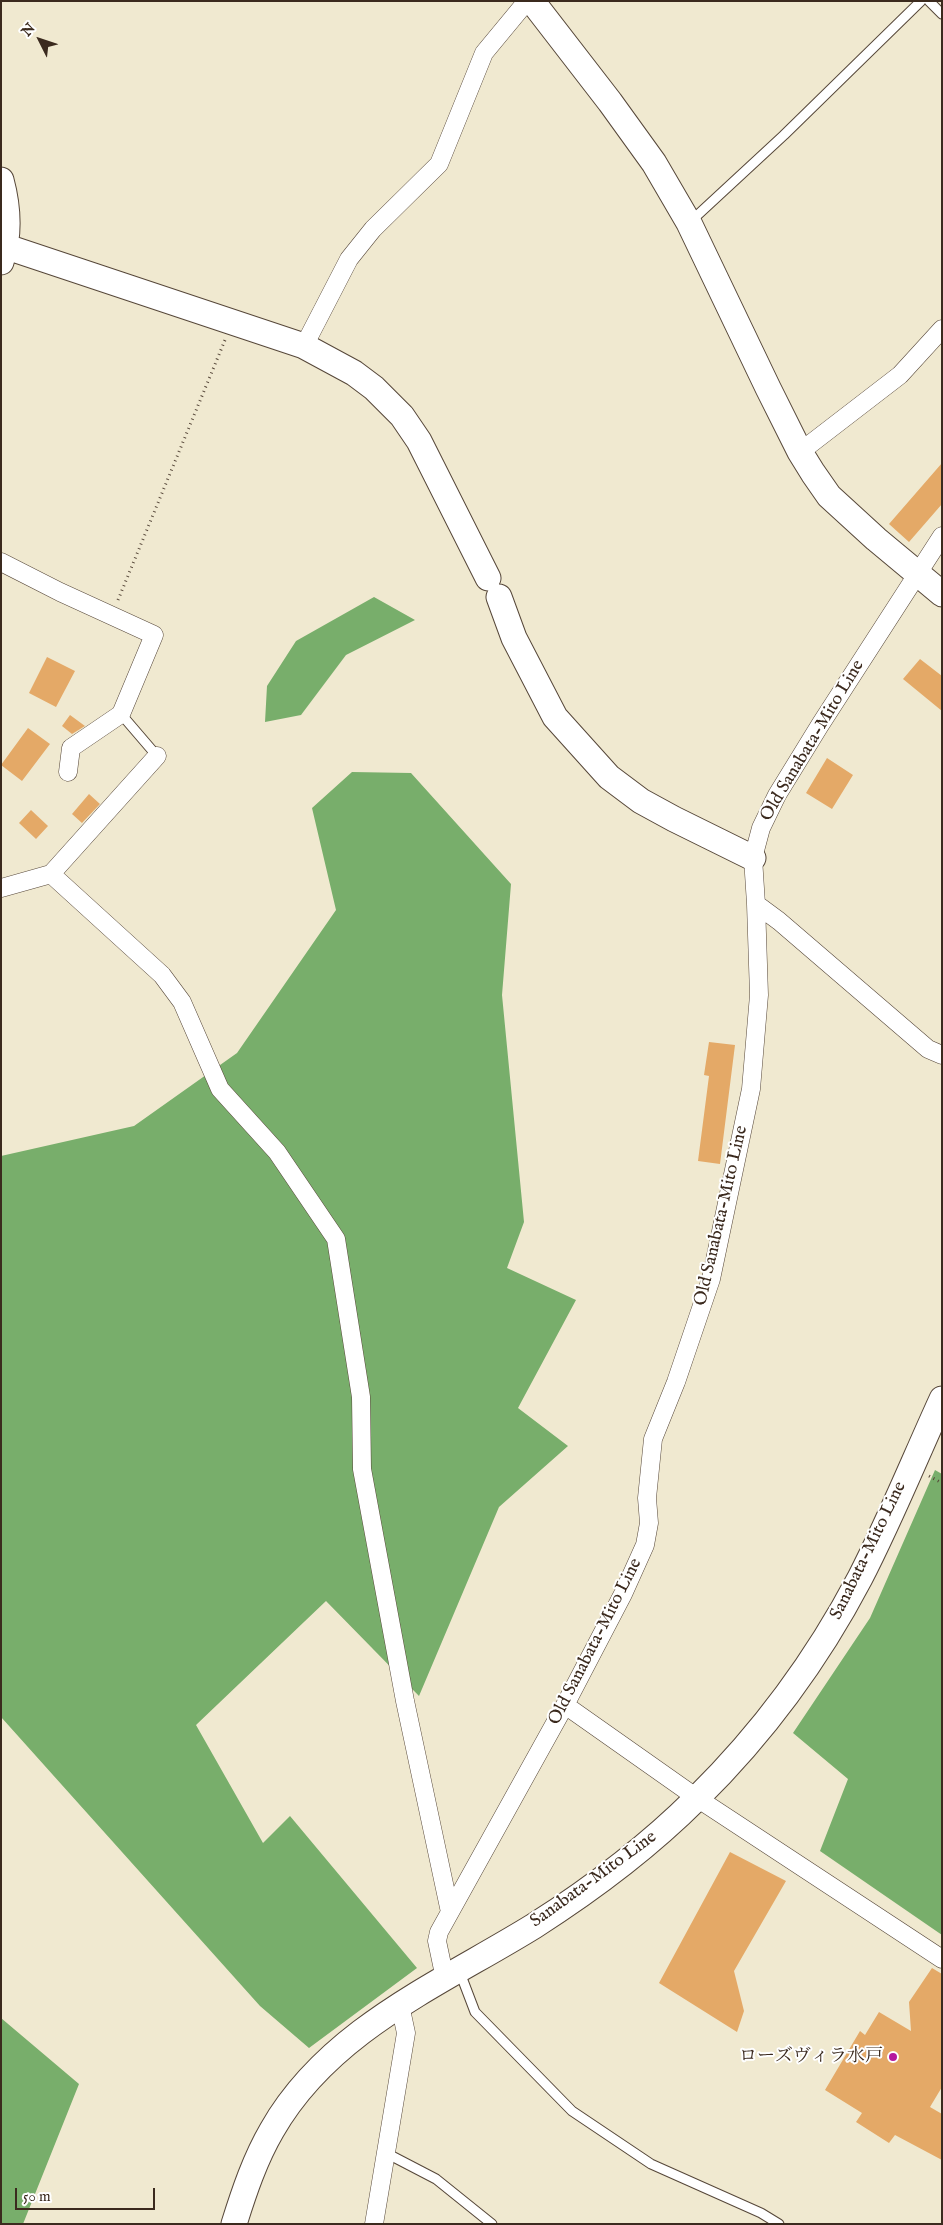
<!DOCTYPE html>
<html>
<head>
<meta charset="utf-8">
<style>
  body { margin:0 }
  #map { position:relative; width:943px; height:2225px; overflow:hidden; background:#f0e9d0; font-family:"IM FELL English",serif }
  canvas { display:block }
  .frame { position:absolute; inset:0; border:2px solid #3b2a1e; pointer-events:none }
  .north { position:absolute; left:15px; top:15px; width:50px; height:50px; -webkit-text-stroke:4px #fff; paint-order:stroke; rotate:311deg; font-size:14px; font-weight:700; line-height:20px; text-align:center; color:#3b2a1e }
  .north::after { content:''; display:block; margin:auto; width:18px; height:22px; background:#3b2a1e; clip-path:polygon(50% 0,100% 100%,50% 72%,0 100%) }
  .scale { position:absolute; left:15px; top:2188px; width:140px; height:22px; box-sizing:border-box; border:2px solid #3b2a1e; border-top:0; padding-left:6px; font-size:15px; line-height:18px; white-space:nowrap; color:#3b2a1e; -webkit-text-stroke:4px #fff; paint-order:stroke }
</style>
</head>
<body>
<div id="map">
<canvas width="943" height="2225"></canvas>
<div class="frame"></div>
<div class="north">N</div>
<div class="scale">50 m</div>
</div>
<script>
const ctx = document.querySelector('canvas').getContext('2d');
ctx.lineJoin = 'round';
function fill(path, color) { ctx.fillStyle = color; ctx.fill(path, 'evenodd'); }
function strokePath(path, color, width, dash) { ctx.strokeStyle = color; ctx.lineWidth = width; ctx.lineCap = dash ? 'butt' : 'round'; ctx.setLineDash(dash || []); ctx.stroke(path); }
function label(font, color, halo, rows, align = 'center') {
  ctx.font = font + ' "IM FELL English","Noto Serif JP",serif'; ctx.lineWidth = 4; ctx.setLineDash([]); ctx.textBaseline = 'middle'; ctx.strokeStyle = halo; ctx.fillStyle = color; for (const [text, x, y, turn = 0] of rows) {
    ctx.save(); ctx.translate(x, y); ctx.rotate((+turn || 0) * Math.PI / 180); ctx.textAlign = isNaN(turn) ? turn : align; if (halo) ctx.strokeText(text, 0, 0); ctx.fillText(text, 0, 0); ctx.restore();
  }
}
fill(new Path2D(`
  M374,597L415,620L346,655L301,715L265,722L267,686L296,641Z
  M352,772L411,773L511,884L502,995L524,1222L507,1268L576,1300L518,1408L568,1446L499,1507L419,1696L326,1601L196,1725L263,1843L290,1816L417,1968L309,2048L260,2006L1,1717V1156L134,1126L237,1053L336,910L312,808Z
  M935,1470L942,1474V1935L820,1851L848,1779L793,1733L870,1618Z
  M1,2018L79,2084L23,2224H1Z`), '#78ae6b');
fill(new Path2D(`
  M942,463V504L909,542L889,524Z
  M47,657L75,671L56,707L29,693Z
  M920,659L942,676V711L903,679Z
  M70,715L85,726L72,734L62,726Z
  M28,728L50,744L22,781L1,765Z
  M827,758L853,775L832,809L806,793Z
  M89,794L100,804L82,823L72,814Z
  M31,810L48,826L36,839L19,823Z
  M709,1042L735,1045L720,1164L698,1161L709,1076L704,1075Z
  M730,1852L786,1881L734,1971L744,2011L737,2032L659,1983Z
  M932,1968L942,1974V2087L930,2107L942,2114V2160L895,2135L889,2143L856,2122L862,2113L825,2090L860,2031L865,2035L879,2012L911,2031L909,2002Z`), '#e4a967');
const lane = new Path2D(`
  M929,1L942,14
  M690,222L784,135L921,1
  M121,714L157,756
  M459,1970L475,2012L572,2111L651,2164L761,2213L779,2224
  M386,2153L436,2179L492,2224`);
const street = new Path2D(`
  M304,346L349,259L373,229L439,164L484,53L527,1
  M800,452L900,375L942,329
  M1,562L60,592L154,635L121,714L71,748L68,772
  M51,874L162,975L182,1002L220,1089L277,1152L336,1239L361,1397L362,1469L405,1701L450,1912
  M1,888L51,874L157,756
  M756,904L779,921L928,1049L942,1055
  M565,1705L697,1798L942,1959
  M445,1979L437,1941L439,1932L565,1705L623,1594L645,1545L649,1523L647,1498L653,1439L676,1382L711,1279L751,1089L759,995L756,904L753,858L761,828L777,795L820,725L942,536
  M374,2224L406,2033L400,2005`);
const secondary = new Path2D(`
  M532,1L610,102L654,163L689,223L768,388L800,452L813,473L829,496L876,539L942,594
  M1,180C8,206 10,235 1,262
  M7,247L304,346L354,373L374,388L402,416L419,441L488,578
  M499,597L514,638L555,717L609,777L641,801L674,819L753,858
  M234,2224C244,2192 255,2159 272,2130C329,2030 440,1984 534,1926C592,1889 648,1847 697,1798C762,1734 818,1658 860,1578C890,1520 915,1458 942,1399`);
strokePath(lane, '#564739', 11);
strokePath(street, '#564739', 19);
strokePath(secondary, '#564739', 27);
strokePath(new Path2D(`
  M118,600L225,340
  M929,1476L942,1483`), '#564739', 3, [1, 4]);
strokePath(lane, '#fff', 9);
strokePath(street, '#fff', 18);
strokePath(secondary, '#fff', 25);
for (const [x, y, r, color] of [
  [893,2057,5,"#b5179e"]
]) { const dot = new Path2D(); dot.arc(x, y, r, 0, 2 * Math.PI); ctx.fillStyle = color; ctx.fill(dot); strokePath(dot, '#fff', 2); }
label('18px', '#3b2a1e', '#fff', [
  ["Old Sanabata-Mito Line",813,741,-59],
  ["Old Sanabata-Mito Line",722,1216,-77],
  ["Sanabata-Mito Line",869,1551,-64],
  ["Old Sanabata-Mito Line",596,1642,-63],
  ["Sanabata-Mito Line",594,1880,-36]
]);
label('18px', '#3b2a1e', '#fff', [
  ["ローズヴィラ水戸",883,2057]
], 'right');
</script>
</body>
</html>
